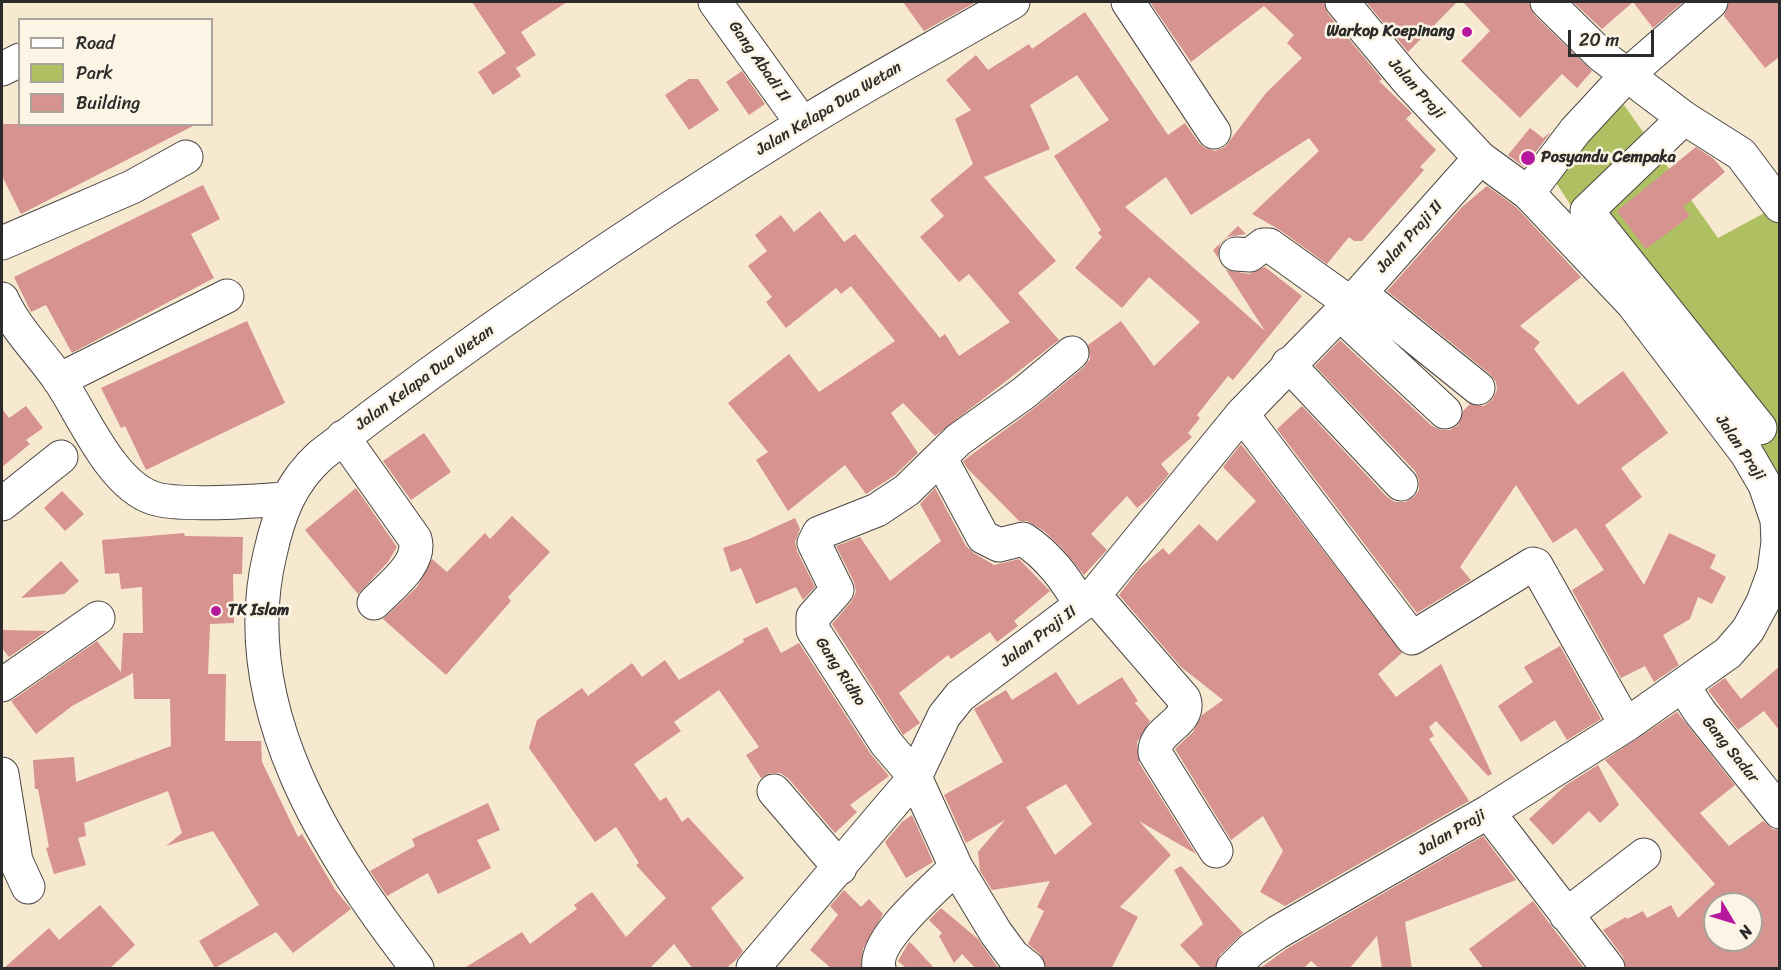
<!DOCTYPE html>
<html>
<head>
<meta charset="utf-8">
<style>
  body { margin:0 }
  #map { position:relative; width:1781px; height:970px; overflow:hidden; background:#f7e8d0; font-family:Sriracha,sans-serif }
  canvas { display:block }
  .frame { position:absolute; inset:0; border:3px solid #2b2b2b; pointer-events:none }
  .legend { position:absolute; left:18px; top:18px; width:195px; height:108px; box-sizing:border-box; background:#fcf5e5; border:2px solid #a8a49b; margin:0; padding:8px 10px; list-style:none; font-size:18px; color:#2b2b2b }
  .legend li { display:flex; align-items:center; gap:12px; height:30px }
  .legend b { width:30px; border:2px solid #a8a49b }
  .north { position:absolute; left:1703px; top:892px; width:60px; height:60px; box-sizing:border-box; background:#fcf5e5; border:2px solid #a8a49b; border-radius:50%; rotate:128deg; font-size:16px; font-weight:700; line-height:24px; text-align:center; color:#2b2b2b }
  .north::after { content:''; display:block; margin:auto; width:21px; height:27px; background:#b5179e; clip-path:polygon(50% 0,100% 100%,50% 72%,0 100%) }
  .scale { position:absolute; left:1568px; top:30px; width:86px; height:27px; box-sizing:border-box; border:3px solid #2b2b2b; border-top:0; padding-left:8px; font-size:18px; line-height:21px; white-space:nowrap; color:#2b2b2b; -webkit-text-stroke:4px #fcf5e5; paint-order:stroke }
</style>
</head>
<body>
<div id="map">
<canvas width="1781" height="970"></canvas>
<div class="frame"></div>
<ul class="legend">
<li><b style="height:8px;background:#fff"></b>Road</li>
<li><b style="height:16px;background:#afc062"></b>Park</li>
<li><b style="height:16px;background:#d69390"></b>Building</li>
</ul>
<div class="north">N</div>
<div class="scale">20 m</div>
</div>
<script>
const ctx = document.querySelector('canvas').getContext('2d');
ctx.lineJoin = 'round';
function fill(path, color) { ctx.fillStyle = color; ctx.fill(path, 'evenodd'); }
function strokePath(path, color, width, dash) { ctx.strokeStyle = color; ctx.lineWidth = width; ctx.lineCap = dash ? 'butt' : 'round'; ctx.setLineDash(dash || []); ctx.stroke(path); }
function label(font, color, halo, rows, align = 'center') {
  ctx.font = font + ' Sriracha,sans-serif'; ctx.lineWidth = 5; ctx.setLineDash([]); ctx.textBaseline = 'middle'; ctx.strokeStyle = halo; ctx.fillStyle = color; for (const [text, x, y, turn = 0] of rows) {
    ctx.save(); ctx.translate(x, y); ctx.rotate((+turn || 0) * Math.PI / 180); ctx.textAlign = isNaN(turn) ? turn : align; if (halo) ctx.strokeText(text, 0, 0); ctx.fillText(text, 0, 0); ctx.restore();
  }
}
fill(new Path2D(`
  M1624,105L1718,238L1779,205V498L1600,250L1551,175L1601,121Z`), '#afc062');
fill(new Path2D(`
  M472,2H567L521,32L536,55L516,68Z
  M903,2H976L924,31Z
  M1150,2H1324L1328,14L1382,79L1379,81L1412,113L1406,119L1436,150L1420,167L1424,170L1362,241H1354L1349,237L1327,264L1280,230L1252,214L1319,151L1309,138L1191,215L1166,177L1125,207L1265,331L1226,270L1249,274L1265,267L1302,296L1233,380L1228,376L1197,415L1200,418L1188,433L1192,437L1161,464L1169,474L1149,498L1137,508L1127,496L1091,534L1107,550L1084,575L1062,548L1044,531L1027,521H1019L967,468L963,461L1036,407L1084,367L1090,359L1088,345L1121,321L1154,366L1200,322L1149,277L1122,308L1075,268L1102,237L1098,233L1101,230L1054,156L1109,120L1077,75L1030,105L1050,149L984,177L1056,261L1018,293L1059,340L935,436L903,403L891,413L918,453L895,475L866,494L845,465L788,511L756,460L768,452L728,403L789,354L819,392L895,341L851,286L841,294L836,288L786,328L766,302L772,297L748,266L767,251L755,235L781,215L794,232L820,211L844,242L855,234L940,338L945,334L959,356L1010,322L969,274L959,282L920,237L944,216L930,200L973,164L955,119L971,110L946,80L976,55L988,70L1029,44L1032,49L1085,12L1168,135L1185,123L1199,143L1205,148L1215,151L1225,147L1266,93L1302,58L1287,43L1294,35L1264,6L1191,62Z
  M1366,2H1457L1408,52Z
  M1463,2H1529L1534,15L1592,71L1577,88L1562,74L1520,118L1461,61L1490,31Z
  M1573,2H1683L1653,28L1633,2L1602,29Z
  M1729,2H1779V57L1765,68L1724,16Z
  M506,53L521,76L493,95L478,72Z
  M742,71L765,104L749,115L726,82Z
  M689,79H698L719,110L689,130L665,95Z
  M2,124H197L21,214L2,176Z
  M1530,128L1543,138L1551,132L1524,167L1508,155Z
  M1696,147L1714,159L1725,172L1683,207L1690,216L1646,249L1617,211Z
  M203,185L220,219L191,234L214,278L72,353L46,305L31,312L14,277Z
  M1487,186L1516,207L1581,277L1520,326L1540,342L1534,349L1578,405L1623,371L1668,433L1621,468L1642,497L1605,525L1644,585L1669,533L1716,555L1710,568L1726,577L1712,604L1698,597L1690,619L1663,635L1679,665L1654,682L1645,666L1621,678L1572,590L1604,570L1576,528L1553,543L1516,485L1460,567L1471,580L1417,613L1277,429L1302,406L1387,497L1395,502H1405L1414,497L1419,490V480L1415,471L1315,366L1340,340L1432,426L1441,430H1450L1458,425L1463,411L1470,404L1484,406L1492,400L1497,390L1496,382L1490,374L1387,291L1462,207Z
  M1238,226L1246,234L1227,237L1220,244L1218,258L1213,250Z
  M247,321L285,403L146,470L125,426L121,428L101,388Z
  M26,406L43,428L26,440L30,444L2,467V409L9,418Z
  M424,433L451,472L411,500L383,461Z
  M1241,444L1402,653L1378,674L1396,697L1441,664L1492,774L1488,776L1436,721L1429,727L1434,736L1429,739L1469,801L1285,906L1260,892L1283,851L1263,816L1231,840L1175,749L1193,732L1202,715L1223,700L1181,667L1119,595L1139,569L1163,548L1169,555L1199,524L1217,541L1256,501L1223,467Z
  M356,488L397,547L388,562L358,594L305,530Z
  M935,488L966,546L974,553L994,565L1019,559L1050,591L1014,621L1018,626L997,642L990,632L951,659L948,655L899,693L920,723L903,735L832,624L851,602L856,592L854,582L836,546L860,537L890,581L941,541L920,504Z
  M62,491L84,514L65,531L44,508Z
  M512,516L550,552L508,597L511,601L446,675L383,619L417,587L432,559L447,572L485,533L490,539Z
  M795,518L800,529L795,542L797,551L815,587L803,600L796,587L756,604L741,568L731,572L723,548L749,539Z
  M184,533L185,536L243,537L242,574H233L234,623L210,624L208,674H226L225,741H261L262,762L298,837L302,834L336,891L351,909L293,953L276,932L215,968L199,941L259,905L213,831L166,846L182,833L168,791L84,823L86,836L78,838L86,865L54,874L46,848L49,847L38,789H35L33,760L74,757L76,782L171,746L170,699H134L133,673L72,706L36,734L11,701L97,641L121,672L123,633H143L142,587L121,589L119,573L105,574L102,540Z
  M61,561L79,581L64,594L21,598Z
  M767,627L781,653L799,643L870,753L889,776L850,805L857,812L835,833L788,778L780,773H771L761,778L746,755L759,747L719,690L674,722L681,731L634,764L660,801L666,797L682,822L688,817L744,878L711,908L743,951L737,959L725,969H693L674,944L649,969H463L522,932L530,944L577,909L574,905L592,892L626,937L666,898L636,865L639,863L616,827L595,842L529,748L537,720L582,688L588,696L632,663L642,677L665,660L679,680L744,642L743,639Z
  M2,630L47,631L9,657L2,648Z
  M1560,646L1601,719L1567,740L1555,720L1521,742L1498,706L1533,682L1524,667Z
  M1779,667V730L1764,711L1738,730L1708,690L1725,678L1741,699Z
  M1056,672L1078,705L1122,677L1138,701L1135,703L1150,721L1137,742L1139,763L1196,854L1139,821L1171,855L1120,907L1138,917L1111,969H1046L1040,954L1028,944L1044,911L1037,907L1050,881L992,890L980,871L978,852L1005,820L966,843L944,795L1003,762L974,709L1006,690L1012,700ZM1066,784L1092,824L1055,855L1026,807Z
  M1677,712L1735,785L1700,813L1729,846L1763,821L1773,829L1779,830V969H1626L1623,957L1603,930L1626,917L1627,919L1643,911L1647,918L1671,905L1678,918L1715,884L1605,760ZM1715,904H1751V940H1715Z
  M1598,765L1619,805L1600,823L1589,811L1553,845L1529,819L1566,785Z
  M488,803L500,830L477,840L491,868L438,894L428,873L387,896L370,871L415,846L412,839Z
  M912,815L933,862L906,878L885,842L902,822Z
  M1483,836L1516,880L1405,922L1412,969H1382L1377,936L1349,969H1320L1311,961L1303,969H1259L1288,948Z
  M1181,866L1243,933L1220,955L1215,969H1202L1180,945L1203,924L1174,870Z
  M844,890L861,907L869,899L883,914L863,949L861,969H832L810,950L838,915L830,906Z
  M1533,901L1552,927L1585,969H1484L1469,949Z
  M100,905L135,945L109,969H3L49,928L59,940Z
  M941,908L978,939L999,969H976L962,954L954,963L939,936L942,933L929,920Z
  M909,942L913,945L935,969H907L898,961Z`), '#d69390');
const minor = new Path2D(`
  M715,2L802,123
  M1128,2L1214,132
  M1547,2L1601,55L1627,75L1711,2
  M2,69L20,60
  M1684,118L1587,211L1760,428
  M1528,193L1575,131L1627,75L1684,118L1741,154L1780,206
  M2,243L132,187L186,157
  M1236,254L1250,255L1263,245H1269L1350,303
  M1360,293L1478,388
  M2,299C16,330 41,353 60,381C83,415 111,484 153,498C179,507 255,501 285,499
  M1340,314L1445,412
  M1288,364L1401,484
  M59,380L227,296
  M1242,414L1412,638L1533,564L1536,565L1626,725
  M343,437L415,539C422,564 389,587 374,603
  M941,459L983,537L999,545L1023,539C1049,556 1065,578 1081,605
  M2,504L61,457
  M1094,595L1184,699C1192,724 1153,729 1155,753L1216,851
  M2,685L98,618
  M1683,686L1700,712L1780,812
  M2,774L16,861L28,887
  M774,791L840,868
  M1488,812L1608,968
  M1566,915L1644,855
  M417,968C328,853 233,707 270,554C279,514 290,483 321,455C475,336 636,227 802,124C871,81 943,43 1013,2
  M753,968L915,777L944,716L960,696L1094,595L1242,414L1360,293L1480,158
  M879,968C873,939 936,888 956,867
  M1028,968L1013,956L996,933L956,867L915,777L886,743L813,630V617L837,590L814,543L819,533L877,510L907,490L958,440L1024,393L1072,353
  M1233,968L1251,950L1278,932L1488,812L1626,725L1728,653L1748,630L1763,602L1774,572L1778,542L1777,520L1765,485L1747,454L1633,304L1528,193L1480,158L1408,81L1342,2`);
strokePath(minor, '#4a4744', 35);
strokePath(minor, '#fff', 33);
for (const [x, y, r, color] of [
  [1467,32,6,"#b5179e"],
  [1528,158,8,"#b5179e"],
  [216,611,6,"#b5179e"]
]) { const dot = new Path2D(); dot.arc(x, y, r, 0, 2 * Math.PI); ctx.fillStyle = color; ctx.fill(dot); strokePath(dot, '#fcf5e5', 2); }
label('bold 16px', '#2b2b2b', '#fcf5e5', [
  ["Warkop Koepinang",1455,32,"right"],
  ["Posyandu Cempaka",1541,158],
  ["TK Islam",228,611]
], 'left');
label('16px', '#2b2b2b', '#fcf5e5', [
  ["Gang Abadi II",759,62,55],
  ["Jalan Praji",1416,89,48],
  ["Jalan Kelapa Dua Wetan",829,109,-31],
  ["Jalan Praji II",1410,237,-48],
  ["Jalan Kelapa Dua Wetan",425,378,-36],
  ["Jalan Praji",1740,448,56],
  ["Jalan Praji II",1039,637,-37],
  ["Gang Ridho",840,672,57],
  ["Gang Sadar",1730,750,51],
  ["Jalan Praji",1452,833,-30]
]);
</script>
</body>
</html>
